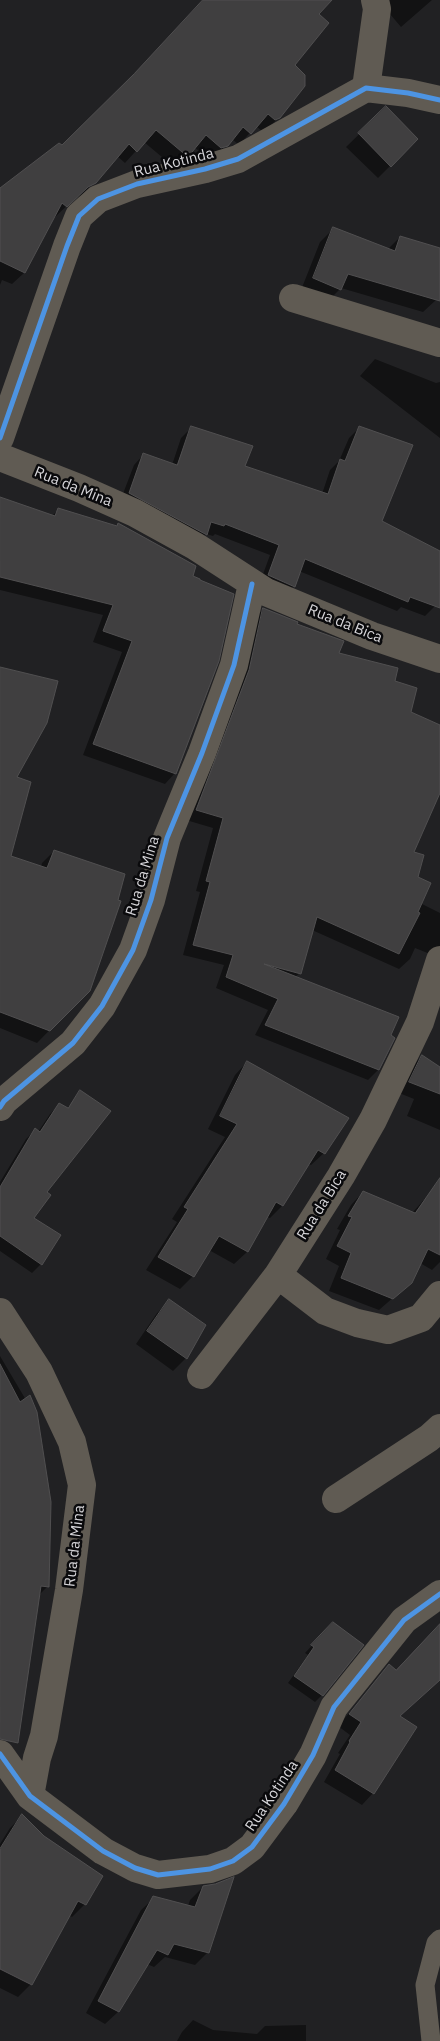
<!DOCTYPE html>
<html>
<head>
<meta charset="utf-8">
<style>
  body { margin:0 }
  canvas { display:block; background:#212123 }
</style>
</head>
<body>
<canvas width="440" height="2041"></canvas>
<script>
const ctx = document.querySelector('canvas').getContext('2d');
ctx.lineJoin = 'round';
function fill(path, color) { ctx.fillStyle = color; ctx.fill(path, 'evenodd'); }
function strokePath(path, color, width, dash) { ctx.strokeStyle = color; ctx.lineWidth = width; ctx.lineCap = dash ? 'butt' : 'round'; ctx.setLineDash(dash || []); ctx.stroke(path); }
function label(font, color, halo, rows, align = 'center') {
  ctx.font = font + ' "IBM Plex Sans",sans-serif'; ctx.lineWidth = 5; ctx.setLineDash([]); ctx.textBaseline = 'middle'; ctx.strokeStyle = halo; ctx.fillStyle = color; for (const [text, x, y, turn = 0] of rows) {
    ctx.save(); ctx.translate(x, y); ctx.rotate((+turn || 0) * Math.PI / 180); ctx.textAlign = isNaN(turn) ? turn : align; if (halo) ctx.strokeText(text, 0, 0); ctx.fillText(text, 0, 0); ctx.restore();
  }
}
fill(new Path2D(`
  M219,0H331L317,15L293,66L280,117L263,132L256,126L239,145L232,139L215,157L209,159L194,147L175,168L144,142L125,163L117,156L82,195L74,199L54,218L24,273L12,284L2,280L0,285V190L62,147Z
  M378,0H432L401,27Z
  M386,108L390,166L378,178L346,147Z
  M333,229L388,249L400,237L440,249V286L436,300L423,312L341,288L327,302L301,290L320,242Z
  M375,359L436,383L440,382V438L360,376Z
  M191,428L244,467L322,494L330,470L339,461L349,438L359,428L381,521L440,552V593L435,606L425,616L401,607L397,611L299,571L294,586L283,596L259,585L270,555L215,534L213,536L206,534L195,544L119,504L134,465L144,454L172,465L181,438Z
  M0,501L52,516L58,510L115,527L118,524L198,581L175,773L165,784L83,755L122,652L93,642L103,615L0,590Z
  M263,609L295,625L338,653L394,682L410,713L440,726V777L412,852L420,903L440,913V958L415,948L410,959L399,969L312,930L300,973L295,977L378,1070L368,1080L255,1035L268,1010L216,988L224,965L183,955L200,892L196,891L213,828L186,820L253,620Z
  M0,668L15,778L10,857L41,867L42,863L54,851L88,991L37,1043L0,1028Z
  M422,1056L440,1067V1130L407,1116L414,1099L399,1093L411,1067Z
  M247,1062L324,1153L311,1165L308,1164L282,1206L270,1218L267,1217L247,1252L234,1264L209,1250L193,1276L180,1289L146,1270L177,1222L172,1219L225,1137L208,1129L235,1075Z
  M73,1102L45,1192L33,1218L41,1264L32,1273L0,1251V1182L26,1139L35,1130L38,1132L50,1114L59,1105L66,1109Z
  M363,1192L412,1213L431,1192L440,1196V1262L432,1270L420,1263L411,1282L379,1310L329,1291L339,1266L326,1259L340,1230L337,1229L351,1205Z
  M170,1301L205,1325L186,1358L173,1371L136,1344L157,1313Z
  M0,1356L26,1400L48,1586L39,1595L0,1711Z
  M333,1623L322,1695L315,1702L288,1683L308,1655L305,1653Z
  M440,1628V1679L399,1717L373,1793L362,1805L324,1782L340,1754L338,1753L350,1735L338,1726L389,1666L396,1671Z
  M22,1816L85,1904L72,1917L69,1915L31,1984L18,1997L0,1988V1844L10,1828Z
  M203,1887L208,1952L195,1965L165,1957L154,1967L147,1964L118,2012L105,2024L86,2013L141,1910L154,1898L188,1906L190,1900Z
  M193,2020L213,2030L257,2034L265,2026L306,2025V2041H177L182,2032Z`), '#0007');
const building = new Path2D(`
  M203,0H332L319,14L329,23L295,65L305,75V86L280,118L275,120L268,114L251,134L243,127L228,146L221,148L206,135L188,157L156,130L137,152L129,144L96,183L88,187L67,207L62,203L25,273L0,261V188L59,143L62,145L134,74Z
  M386,106L418,139L391,167L358,133Z
  M333,227L395,251L400,236L440,248V301L348,274L341,290L313,278Z
  M191,426L253,446L245,466L328,494L340,459L345,461L359,426L413,445L382,521L440,551V608L410,597L408,602L305,559L295,587L268,575L279,545L225,524L224,526L211,522L207,535L129,493L143,453L177,465Z
  M0,497L55,516L58,508L117,526L118,523L196,566L193,576L200,579V580L234,594L219,661L176,774L93,744L132,641L103,631L113,605L0,577Z
  M263,608L298,622L297,624L344,641L339,653L398,668L395,681L417,688L411,712L440,725V793L414,852L424,855L418,877L431,883L418,912L420,913L399,954L317,917L301,974L264,964L399,1017L391,1035L395,1038L379,1070L265,1025L278,999L226,977L233,955L193,945L210,882L206,881L223,818L196,810L249,670Z
  M0,667L58,681L47,723L17,777L31,782L11,856L47,868L54,850L125,874L118,900L121,901L90,991L50,1031L0,1012Z
  M422,1055L440,1067V1094L409,1082Z
  M247,1061L349,1118L325,1154L318,1150L283,1206L276,1202L248,1252L219,1236L194,1277L158,1257L188,1209L184,1207L237,1124L220,1116Z
  M80,1090L111,1111L47,1192L51,1195L34,1218L61,1235L42,1265L0,1236V1187L35,1128L40,1132L59,1103L68,1108Z
  M440,1178V1255L428,1249L412,1283L393,1299L341,1278L351,1253L337,1246L352,1217L348,1216L363,1191L415,1213Z
  M169,1299L206,1325L187,1359L147,1331Z
  M0,1364L20,1402L30,1395L37,1412L51,1502L49,1587L41,1586L18,1743L0,1739Z
  M333,1622L364,1645L323,1696L294,1676L314,1647L311,1645Z
  M440,1624V1680L400,1716L417,1727L374,1794L335,1770L350,1742L349,1741L361,1722L349,1714L389,1664L396,1670Z
  M22,1814L44,1836L103,1876L86,1905L78,1901L32,1985L0,1969V1849Z
  M234,1877L209,1953L174,1944L168,1955L157,1950L119,2012L98,2001L153,1896L195,1907L203,1886L215,1884Z`);
fill(building, '#403f40');
strokePath(building, '#504f50', 1);
strokePath(new Path2D(`
  M431,2041L425,1985L436,1943L440,1939`), '#605b53', 19);
strokePath(new Path2D(`
  M366,88L377,9L375,0
  M293,298L440,343
  M0,438L67,246L79,216L98,199L137,184L205,169L238,159L366,88L408,93L440,100
  M0,457L79,488L135,513L195,546L266,592L372,636L440,659
  M440,960L420,1022L373,1120L341,1176L278,1275L325,1311L357,1323L388,1330L421,1318L440,1295
  M0,1107L4,1101L73,1043L102,1006L133,950L151,900L167,838L202,753L234,665L252,584
  M0,1312L39,1372L72,1442L82,1485L69,1590L44,1736L37,1758L30,1796
  M201,1375L278,1275
  M336,1499L429,1438L440,1428
  M0,1754L30,1796L103,1851L135,1868L158,1875L210,1869L233,1861L252,1847L284,1804L313,1755L334,1707L404,1620L440,1594`), '#605b53', 28);
strokePath(new Path2D(`
  M0,438L67,246L79,216L98,199L137,184L205,169L238,159L366,88L408,93L440,100
  M0,1107L4,1101L73,1043L102,1006L133,950L151,900L167,838L202,753L234,665L252,584
  M0,1754L30,1796L103,1851L135,1868L158,1875L210,1869L233,1861L252,1847L284,1804L313,1755L334,1707L404,1620L440,1594`), '#4d94e3', 5);
label('15px', '#d6d5d9', '#0a0a0c', [
  ["Rua Kotinda",174,163,-14],
  ["Rua da Mina",73,487,22],
  ["Rua da Bica",345,624,22],
  ["Rua da Mina",143,876,-73],
  ["Rua da Bica",322,1205,-58],
  ["Rua da Mina",75,1546,-83],
  ["Rua Kotinda",272,1796,-56]
]);
</script>
</body>
</html>
